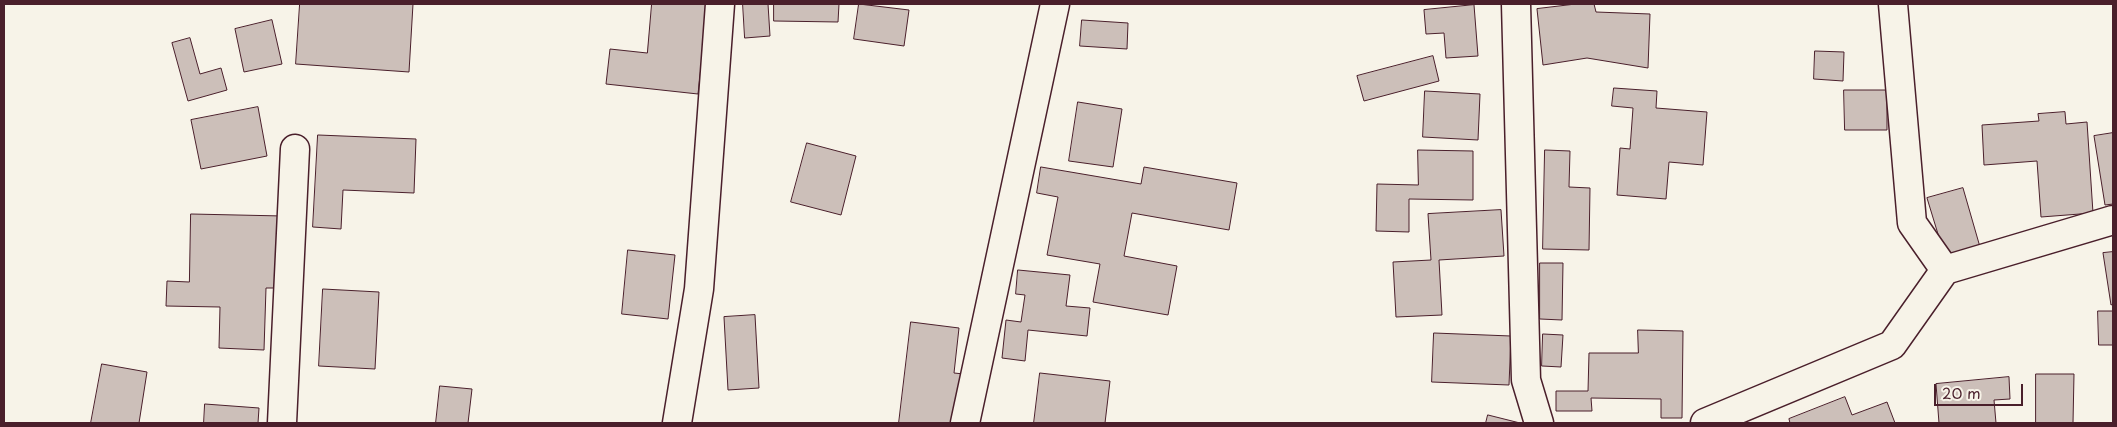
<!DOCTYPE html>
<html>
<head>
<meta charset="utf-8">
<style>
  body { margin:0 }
  #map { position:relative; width:2117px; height:427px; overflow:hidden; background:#f7f3e8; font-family:"Playpen Sans",sans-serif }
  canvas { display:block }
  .frame { position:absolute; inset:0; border:5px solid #4a1f2b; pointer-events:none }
  .scale { position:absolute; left:1934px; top:384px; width:89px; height:22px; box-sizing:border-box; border:2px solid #4a1f2b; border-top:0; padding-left:6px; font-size:15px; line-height:18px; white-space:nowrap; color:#4a1f2b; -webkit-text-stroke:4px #f7f3e8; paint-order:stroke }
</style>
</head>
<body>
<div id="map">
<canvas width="2117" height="427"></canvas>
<div class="frame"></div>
<div class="scale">20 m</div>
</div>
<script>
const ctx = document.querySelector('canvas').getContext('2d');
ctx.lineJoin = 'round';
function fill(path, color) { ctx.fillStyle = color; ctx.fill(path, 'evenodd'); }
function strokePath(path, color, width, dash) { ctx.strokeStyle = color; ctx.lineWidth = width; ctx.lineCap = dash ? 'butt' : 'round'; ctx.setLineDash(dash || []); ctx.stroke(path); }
const building = new Path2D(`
  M300,4H413L409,72L296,64Z
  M652,4H708L698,94L606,84L610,49L647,53Z
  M743,4H768L770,36L745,38Z
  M774,4H839L838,22L774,21Z
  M859,4L909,10L904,46L854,39Z
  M1576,4H1594L1596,12L1650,14L1648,68L1587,58L1543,65L1537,9Z
  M1474,5L1478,56L1446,58L1444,33L1426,34L1424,10Z
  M272,20L282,64L244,72L235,29Z
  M1082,20L1128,23L1127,49L1080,46Z
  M190,38L200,74L221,68L227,90L188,101L172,43Z
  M1815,51L1844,52L1843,81L1814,79Z
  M1433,56L1439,81L1364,101L1357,76Z
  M1614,88L1657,91L1656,108L1707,112L1703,165L1669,162L1666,199L1617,195L1620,148L1630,149L1633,108L1612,106Z
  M1844,90H1887V130H1845Z
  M1425,91L1480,94L1478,140L1423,137Z
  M1078,102L1122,109L1113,167L1069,161Z
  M258,107L267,156L201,169L191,120Z
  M2065,112L2066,124L2087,122L2093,213L2041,217L2037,161L1984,165L1982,125L2039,121L2038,114Z
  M2113,133V204L2105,205L2094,136Z
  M318,135L416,139L414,193L343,190L341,229L313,227Z
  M807,143L856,156L841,215L791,202Z
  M1418,150L1473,151V200L1409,199V232L1376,231L1377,184L1418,185Z
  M1545,150L1570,151L1569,187L1590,188L1589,250L1543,249Z
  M1041,167L1141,184L1144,167L1237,183L1229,230L1132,213L1124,256L1177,266L1168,315L1093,302L1100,264L1047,255L1058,197L1037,193Z
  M1963,188L1980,247L1945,257L1927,198Z
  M1501,210L1504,256L1439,260L1442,315L1396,317L1393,262L1431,260L1428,214Z
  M191,214L283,216L281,288H266L264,350L219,348L220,307L166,306L167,281L189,282Z
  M628,250L675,255L668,319L622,314Z
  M2113,252V304L2111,305L2103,253Z
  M1540,263H1563L1562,320L1540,319Z
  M1018,270L1070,275L1066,306L1090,308L1087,336L1028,330L1025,361L1002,358L1006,320L1021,322L1025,295L1016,294Z
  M323,289L379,292L375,369L319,366Z
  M2098,311H2113V345H2099Z
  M755,315L759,388L728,390L724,317Z
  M911,322L959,328L954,373L964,374L958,423H899Z
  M1638,330L1683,331L1682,418H1661V399L1591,398L1592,411H1556V391H1588L1589,353H1638Z
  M1434,333L1511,336L1509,385L1432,382Z
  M1543,334L1563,335L1561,367L1542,366Z
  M102,364L147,372L139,423H91Z
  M1040,373L1110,381L1105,423H1034Z
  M2036,374H2074L2073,423H2036Z
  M2009,377L2010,399L1994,400L1996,423H1939L1936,384Z
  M440,386L472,389L468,423H436Z
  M1845,397L1852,415L1887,402L1895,423H1790L1789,419Z
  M205,404L259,408L258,423H204Z
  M1488,415L1520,423H1486Z`);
fill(building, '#ccbfb9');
strokePath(building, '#4a1f2b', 1);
const minor = new Path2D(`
  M1516,4L1526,380L1539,423
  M1893,4L1912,223L1945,270
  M282,423L295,149
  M677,423L699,289L720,4
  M965,423L1055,4
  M1705,423L1892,345L1945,270L2113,220`);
strokePath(minor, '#4a1f2b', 31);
strokePath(minor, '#f7f3e8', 28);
</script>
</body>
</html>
